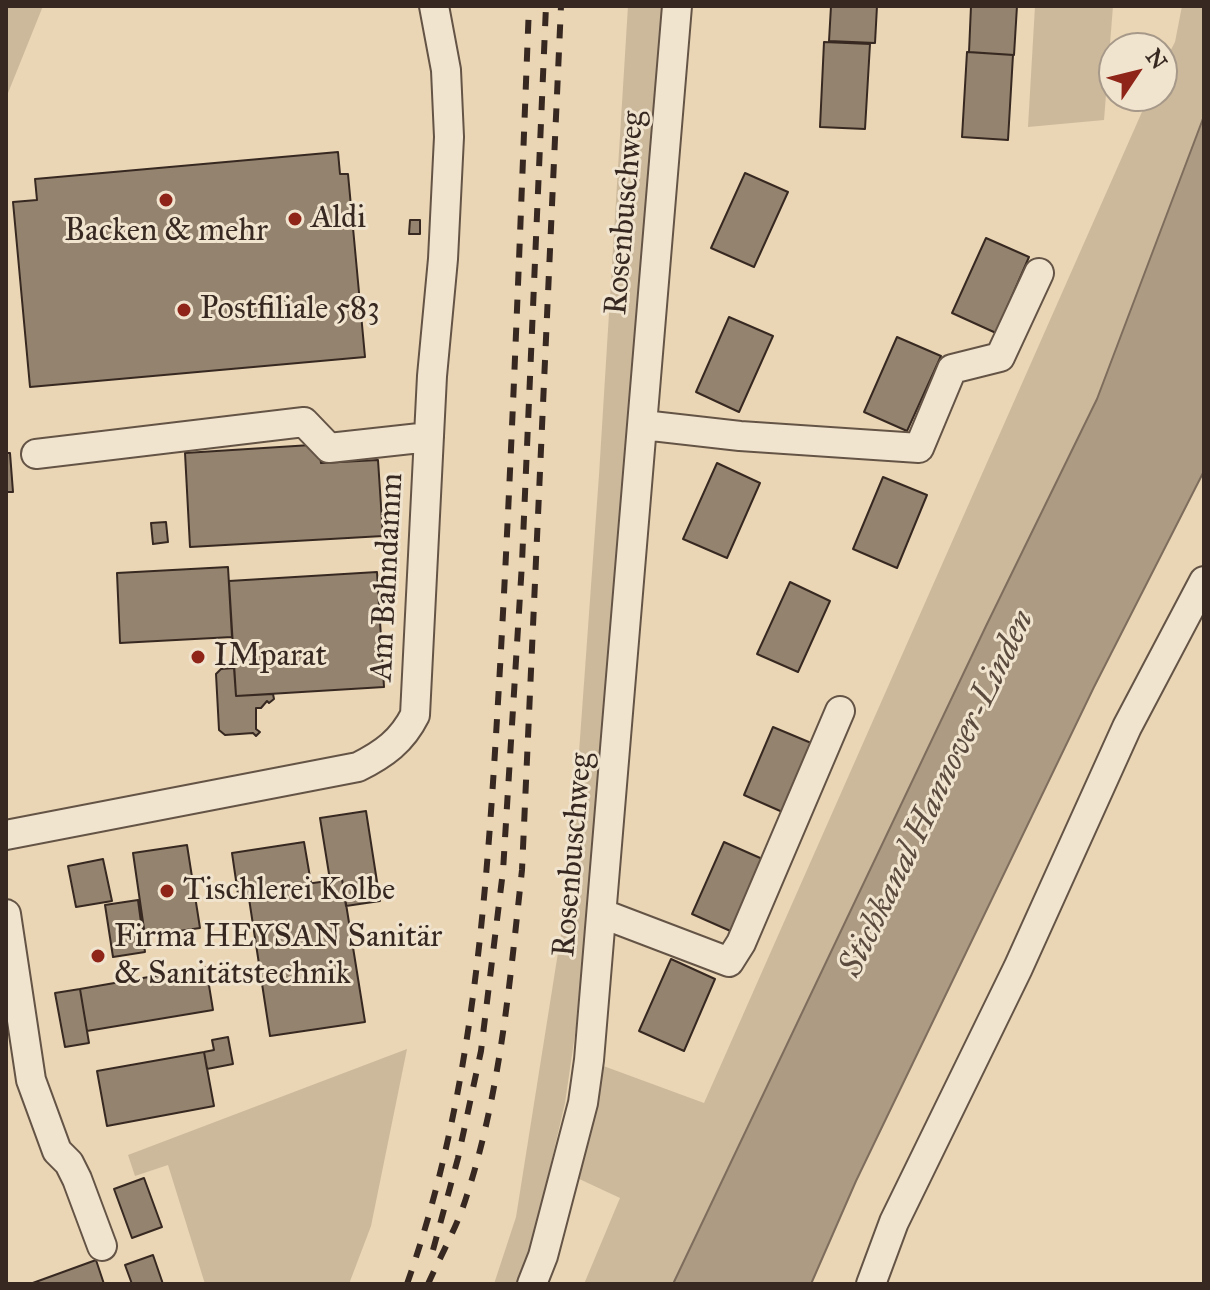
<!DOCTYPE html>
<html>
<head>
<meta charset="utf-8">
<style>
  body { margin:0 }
  #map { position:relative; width:1210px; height:1290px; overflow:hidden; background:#ead6b5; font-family:"IM FELL Great Primer",serif }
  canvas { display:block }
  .frame { position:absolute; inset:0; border:8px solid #372921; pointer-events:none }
  .north { position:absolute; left:1098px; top:32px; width:80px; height:80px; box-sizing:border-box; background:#f1e4cf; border:2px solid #a79989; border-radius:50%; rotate:55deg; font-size:22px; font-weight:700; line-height:32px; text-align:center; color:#372921 }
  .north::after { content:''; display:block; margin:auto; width:28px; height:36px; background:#8f2418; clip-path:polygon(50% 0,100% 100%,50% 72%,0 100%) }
</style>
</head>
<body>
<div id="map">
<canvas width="1210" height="1290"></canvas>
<div class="frame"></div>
<div class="north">N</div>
</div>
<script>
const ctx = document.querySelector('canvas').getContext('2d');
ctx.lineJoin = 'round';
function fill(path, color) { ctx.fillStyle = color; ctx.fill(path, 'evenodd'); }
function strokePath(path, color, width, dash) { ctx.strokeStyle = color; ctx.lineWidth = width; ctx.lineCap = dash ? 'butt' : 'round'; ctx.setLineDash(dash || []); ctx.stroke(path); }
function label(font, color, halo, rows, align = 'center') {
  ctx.font = font + ' "IM FELL Great Primer",serif'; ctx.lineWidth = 6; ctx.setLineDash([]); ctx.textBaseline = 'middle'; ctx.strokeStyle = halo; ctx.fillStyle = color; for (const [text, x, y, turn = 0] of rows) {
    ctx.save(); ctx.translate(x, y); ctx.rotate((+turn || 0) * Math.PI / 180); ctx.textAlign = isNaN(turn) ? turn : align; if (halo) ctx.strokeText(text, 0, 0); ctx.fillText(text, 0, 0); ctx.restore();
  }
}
fill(new Path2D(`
  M6,6H43L6,98Z
  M628,6H663L593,911L565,1103L530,1253L518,1284H494L516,1217L570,877L599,475Z
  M1035,6H1113L1104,120L1028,127Z
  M1182,6H1204V116L1097,399L986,626L673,1284H584L620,1198L575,1177L598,1064L704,1103L1149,96H1162V67L1175,42Z
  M407,1049L371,1226L349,1284H205L168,1165L135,1176L128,1155Z`), '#ccb99c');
const water = new Path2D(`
  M1204,116V471L1094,687L856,1181L811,1284H673L986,626L1097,399Z`);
fill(water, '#ad9b83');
strokePath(water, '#7e6d5c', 2);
const building = new Path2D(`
  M831,6H877L875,43L829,41Z
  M971,6H1017L1014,55L969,52Z
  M824,42L870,44L865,129L820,127Z
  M967,52L1013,55L1008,140L962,137Z
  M338,152L340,174H348L365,357L30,387L13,202L37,200L35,179Z
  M745,173L788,192L754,267L711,248Z
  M410,220H420V234H409Z
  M986,238L1029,257L996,333L952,313Z
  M729,317L773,336L739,412L696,392Z
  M897,337L941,356L907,431L864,412Z
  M311,445L320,456L321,463L378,460L383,536L190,547L185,453Z
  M6,453H10L13,492H6Z
  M717,463L760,483L727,558L683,539Z
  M883,477L927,495L897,568L853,549Z
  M166,522L168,542L153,544L151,523Z
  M228,567L232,637L120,643L117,573Z
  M377,572L384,687L236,696L229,581Z
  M790,582L830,601L798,672L757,654Z
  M234,668L236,696L273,694L274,699L269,703L267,701L261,708H256V729L260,732L256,736L253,733L225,735L219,730L216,674L221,669Z
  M773,727L816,745L787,814L744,795Z
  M366,811L380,901L346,906L342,879L330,880L320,818Z
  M304,842L311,883L238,894L232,853Z
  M724,842L767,861L735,933L692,914Z
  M187,845L200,928L145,936L133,853Z
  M103,859L112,901L76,907L68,866Z
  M342,879L365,1022L270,1036L248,892Z
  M138,900L145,952L113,957L105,905Z
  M671,959L715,979L684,1051L639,1031Z
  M206,967L213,1010L87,1031L80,989Z
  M80,989L89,1043L65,1047L55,993Z
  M228,1037L233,1064L207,1069L204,1052L214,1050L212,1040Z
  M204,1052L214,1106L107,1126L97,1071Z
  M144,1178L162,1227L132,1238L114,1189Z
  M153,1255L163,1284H132L125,1265Z
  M96,1260L104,1284H30Z`);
fill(building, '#94836e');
strokePath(building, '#372921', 2);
const minor = new Path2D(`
  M643,425L740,436L919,448L952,369L1000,357L1039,273
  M36,454L304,422L329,448L429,437
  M6,835L358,767C384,754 402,741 415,715L432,376L443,259L449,137L446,70L434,6
  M6,914L31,1080L57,1151L69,1163L77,1179L102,1246
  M603,914L729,962L741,943L840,711
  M532,1284L543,1256L583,1103L589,1060L677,6
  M871,1284L894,1222L1018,968L1127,727L1204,581`);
strokePath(minor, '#645446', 32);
strokePath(minor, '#f1e4cf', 28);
strokePath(new Path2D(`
  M433,1250L458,1158L481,1051L503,871L522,563L546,6
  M407,1284C475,1091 487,888 499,685C512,459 520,232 529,6
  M428,1284C441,1255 458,1225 467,1195C501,1090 510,979 522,870L561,6`), '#372921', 6, [14, 14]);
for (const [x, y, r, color] of [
  [166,200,8,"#8f2418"],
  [295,219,8,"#8f2418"],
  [184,310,8,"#8f2418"],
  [198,657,8,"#8f2418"],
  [167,891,8,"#8f2418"],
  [98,956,8,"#8f2418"]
]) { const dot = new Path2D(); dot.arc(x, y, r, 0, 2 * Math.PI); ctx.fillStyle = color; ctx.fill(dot); strokePath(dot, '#f1e4cf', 3); }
label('32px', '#372921', '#f1e4cf', [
  ["Rosenbuschweg",626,213,-85],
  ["Am Bahndamm",388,577,-87],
  ["Rosenbuschweg",574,855,-85]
]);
label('32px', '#372921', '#f1e4cf', [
  ["Aldi",311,219],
  ["Backen & mehr",166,232,"center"],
  ["Postfiliale 583",200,310],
  ["IMparat",214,657],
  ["Tischlerei Kolbe",183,891],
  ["Firma HEYSAN Sanitär",114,938],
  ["& Sanitätstechnik",114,975]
], 'left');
label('italic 34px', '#5a4b3e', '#f1e4cf', [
  ["Stichkanal Hannover-Linden",938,794,-64]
]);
</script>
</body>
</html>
